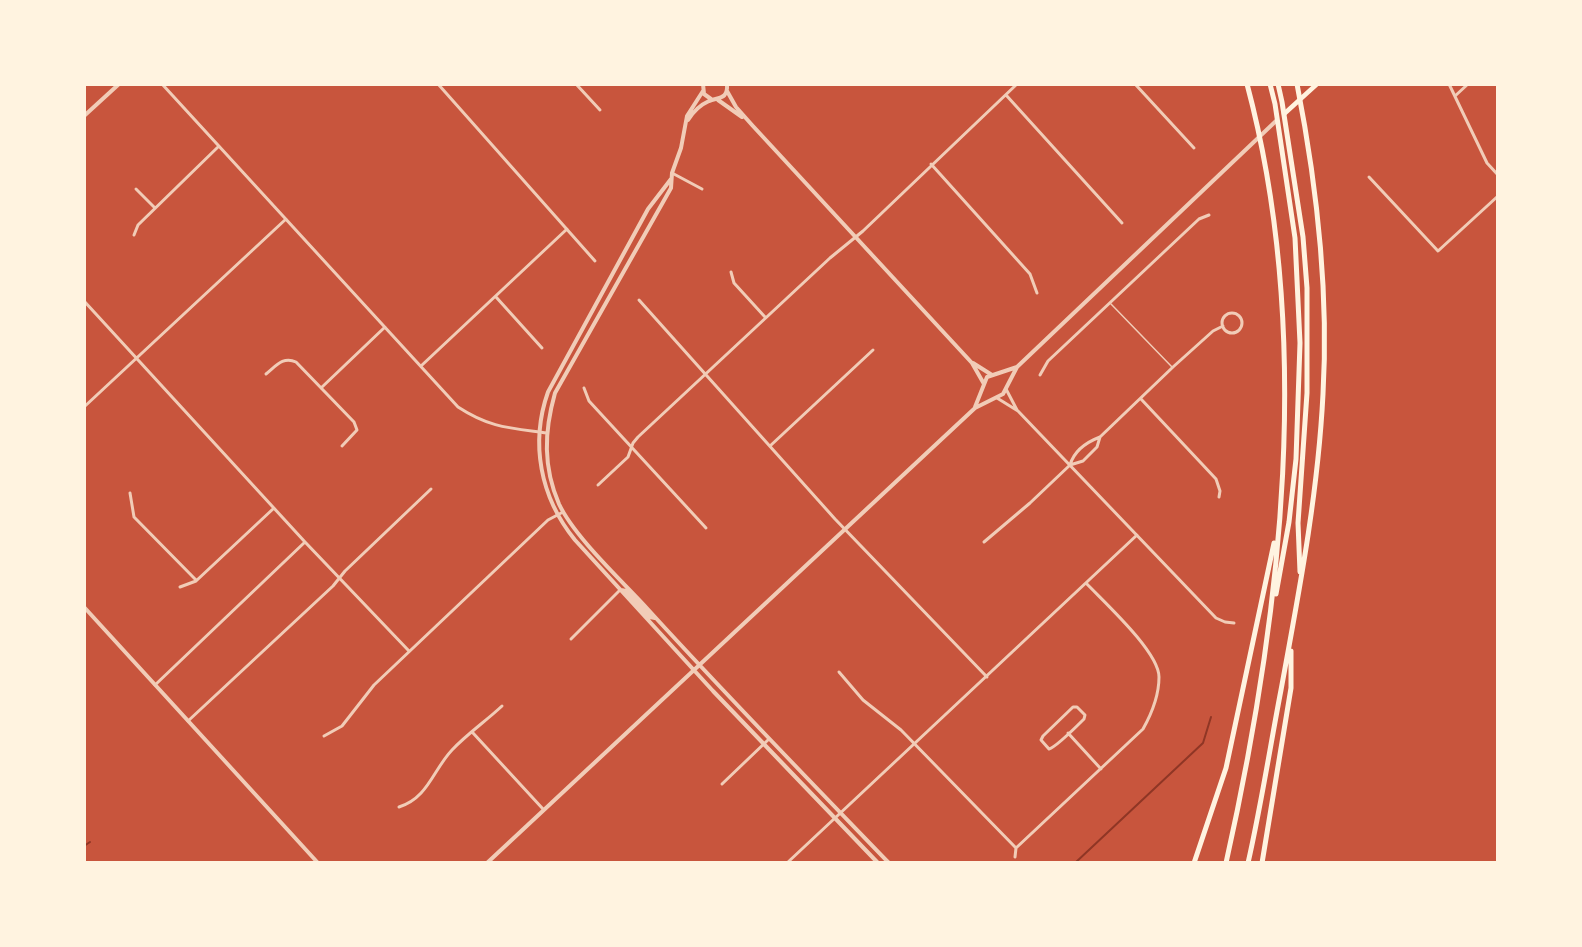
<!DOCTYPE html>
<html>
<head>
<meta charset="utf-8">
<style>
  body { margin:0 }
  #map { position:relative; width:1582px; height:947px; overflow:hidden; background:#c8553d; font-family:Quicksand,sans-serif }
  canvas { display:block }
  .frame { position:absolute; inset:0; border:86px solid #fff3e0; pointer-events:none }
</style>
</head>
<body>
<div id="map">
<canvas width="1582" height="947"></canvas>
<div class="frame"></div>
</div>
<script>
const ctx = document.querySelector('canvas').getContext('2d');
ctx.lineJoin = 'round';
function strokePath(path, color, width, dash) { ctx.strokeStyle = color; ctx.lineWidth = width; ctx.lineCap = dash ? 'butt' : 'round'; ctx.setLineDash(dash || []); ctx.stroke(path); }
strokePath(new Path2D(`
  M84,846L90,842
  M1075,863L1203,743L1211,717`), '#8f3625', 2);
strokePath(new Path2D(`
  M1111,304L1172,367`), '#f1ccb7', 1.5);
strokePath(new Path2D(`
  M162,84L458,407C490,428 510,428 547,433
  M438,84L595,261
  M576,84L600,110
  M1135,84L1194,148
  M1449,84L1487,163L1498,175
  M1006,95L1122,223
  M1455,96L1468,84
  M931,164L1030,274L1037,293
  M672,173L702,189
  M1369,177L1438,251L1498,196
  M136,189L155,208
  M134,235L138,225L219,146
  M731,272L734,283L765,317
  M496,297L542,348
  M639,300L835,519L987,677
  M84,301L305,542L409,651
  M1222 323a10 10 0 1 1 20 0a10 10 0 1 1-20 0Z
  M421,366L567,229
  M266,374C276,366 283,356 296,362L354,422L357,430L342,446
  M1040,375L1048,361L1199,219L1209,215
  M321,388L385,327
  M584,388L589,401L706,528
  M1006,389L1017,410
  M997,398L1018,411L1216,618L1225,622L1234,623
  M1141,399L1216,479L1220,491L1219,497
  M84,407L286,219
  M770,446L873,350
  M1070,465C1074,451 1087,442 1100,437L1173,367L1213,331L1223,326
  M598,485L628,457L633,443L638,437L830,258L863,231L1017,84
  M130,493L134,517L196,580
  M984,542L1030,503L1070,465L1083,461L1097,447L1100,437
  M180,587L196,581L274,508
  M571,639L620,590
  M839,672L863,700L901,730L1016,848
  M155,685L305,542
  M1073,707H1077L1085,715L1084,719C1077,726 1056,747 1049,749L1041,740L1043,736Z
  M188,721L333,586L345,571L431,489
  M473,733L543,809
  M1068,733L1101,769
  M324,736L342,726L374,685L548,520L563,512
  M722,784L769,739
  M399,807C428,798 433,770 452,750C467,734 486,721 502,706
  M1016,848L1143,729C1152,713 1159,696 1159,677C1159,652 1104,602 1086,583
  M1015,857L1016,848
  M787,863L1137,535`), '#f1ccb7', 3);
strokePath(new Path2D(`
  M703,84L704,94L711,99
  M703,91L687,116L681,148L672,173L671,188L555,393C544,432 543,467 559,504C574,536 619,578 644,605C724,693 807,778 889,863
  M727,91L736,107L752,125L972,363L984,384
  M718,100L742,117
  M84,116L119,84
  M688,120C693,112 700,105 709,101C720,97 728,99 727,84
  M671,179L648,209L548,392C530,443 540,497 575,540L713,691L878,863
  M973,363L992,375
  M975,407L987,377L1017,367
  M621,590L626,591L650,617L655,618
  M84,607L318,863
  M487,863L975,408L1003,394L1017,367L1277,120`), '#f1ccb7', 4);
strokePath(new Path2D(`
  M1284,114L1317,84`), '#fff3e0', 4.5);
strokePath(new Path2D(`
  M1270,84L1275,104L1295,238L1300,343L1296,459L1289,522L1276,594
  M1278,84L1282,102L1303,237L1307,288V393L1298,523L1300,572
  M1194,863L1226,768L1274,543
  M1226,863C1282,613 1314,335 1247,84
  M1248,863C1261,806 1270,747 1281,690C1299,592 1318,494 1323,394C1329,290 1317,186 1297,84
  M1262,863L1291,688V651`), '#fff3e0', 5);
</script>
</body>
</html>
